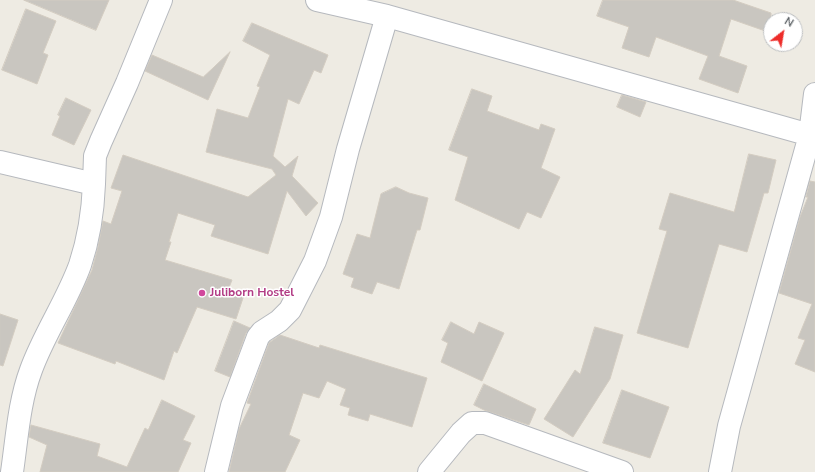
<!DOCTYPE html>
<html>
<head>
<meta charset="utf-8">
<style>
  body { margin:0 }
  #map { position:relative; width:815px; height:472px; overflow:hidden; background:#eeebe3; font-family:"Nunito Sans",sans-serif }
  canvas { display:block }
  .north { position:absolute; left:763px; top:12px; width:40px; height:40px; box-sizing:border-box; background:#fff; border:1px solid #bdbfc1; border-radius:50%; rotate:31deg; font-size:11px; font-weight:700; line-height:16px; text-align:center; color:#5b6064 }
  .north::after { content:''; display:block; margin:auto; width:14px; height:18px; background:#ed2d2a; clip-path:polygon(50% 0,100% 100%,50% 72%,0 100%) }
</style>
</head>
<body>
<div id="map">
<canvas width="815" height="472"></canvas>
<div class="north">N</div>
</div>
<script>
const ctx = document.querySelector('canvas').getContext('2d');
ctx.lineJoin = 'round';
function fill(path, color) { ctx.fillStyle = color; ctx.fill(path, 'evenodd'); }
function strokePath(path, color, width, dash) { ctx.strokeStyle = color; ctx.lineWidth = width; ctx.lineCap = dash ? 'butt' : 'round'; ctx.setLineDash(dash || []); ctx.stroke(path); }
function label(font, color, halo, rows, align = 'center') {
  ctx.font = font + ' "Nunito Sans",sans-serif'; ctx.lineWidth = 3; ctx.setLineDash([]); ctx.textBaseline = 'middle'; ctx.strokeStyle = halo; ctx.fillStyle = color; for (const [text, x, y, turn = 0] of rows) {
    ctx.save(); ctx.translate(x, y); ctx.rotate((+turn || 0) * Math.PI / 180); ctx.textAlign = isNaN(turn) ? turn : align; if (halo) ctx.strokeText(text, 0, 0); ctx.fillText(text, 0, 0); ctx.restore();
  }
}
const building = new Path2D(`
  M24,0H109L96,30Z
  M603,0H733L771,13V33L731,19L719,56L747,66L738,93L699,79L708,56L656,37L649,57L622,48L629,27L597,16Z
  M26,9L56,21L43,53L48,55L37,84L2,70Z
  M252,23L328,55L321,73L314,70L299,104L288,99L273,156L285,167L298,156L292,176L318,203L306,216L287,191L268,254L211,236L215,225L178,213L169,242H171L165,260L232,280L228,290L244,295L236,319L197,307L177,353L174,351L164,380L116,361L115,364L58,343L92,270L98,247L103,221L111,224L122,191L111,188L123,155L248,197L276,175L272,169L206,152L217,109L248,118L260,87L257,86L270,55L243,41Z
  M230,52L208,100L145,71L152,55L203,77Z
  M472,89L492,96L487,111L539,130L541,124L555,129L541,168L560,177L541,218L527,212L519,229L455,200L468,157L449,150Z
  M622,95L646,102L640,117L617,107Z
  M66,98L91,110L74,145L52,135L60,116L58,115Z
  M749,154L776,160L768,193H764L747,252L719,244L688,348L637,333L667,231L659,229L670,193L734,212Z
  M810,181L815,182V372L795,364L805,340L798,338L812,304L779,293L800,217L808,197H806Z
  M396,187L409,193L428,198L420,230H417L399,289L377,282L372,294L351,287L354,278L343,274L357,234L370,238L381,194Z
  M0,314L18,320L3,366L0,365Z
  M234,321L250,328L246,333L230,377L215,371Z
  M451,322L474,334L479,322L504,333L482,381L441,362L448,343L442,340Z
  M595,327L623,335L610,379L573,437L544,419L575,370L580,374Z
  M280,335L319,348L320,345L427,378L412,427L370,414L368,421L348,415L350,408L340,405L346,389L327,381L319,398L303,393L289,435L300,440L285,472H229L239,429L251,404L247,403L269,343Z
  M484,384L536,409L529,425L484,410L474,405Z
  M622,390L669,407L650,458L603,443Z
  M162,400L195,416L183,440L191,443L178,472H40L47,445L29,437L31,425L100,444L97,456L127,467L145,428L148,430Z`);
fill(building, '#c9c6c0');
strokePath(building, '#d3ccc1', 1);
const minor = new Path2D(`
  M317,0L387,16L810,135L815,94
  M0,162L94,184L95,156L101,141L127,83L161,0
  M12,472C17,438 19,402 31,370C44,334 67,301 80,265C89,238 93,211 94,184
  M216,472L232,406L258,337L262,332L279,321L290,310L315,261L331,217L348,149L387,16
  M429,472L461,433L472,423H485L622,472
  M720,472L729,426L810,135L815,136`);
strokePath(minor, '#b6b9be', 24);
strokePath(minor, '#fff', 22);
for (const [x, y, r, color] of [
  [202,293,4,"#d1479c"]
]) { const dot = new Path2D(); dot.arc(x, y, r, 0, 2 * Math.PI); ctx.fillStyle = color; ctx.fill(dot); strokePath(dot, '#fff', 1.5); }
label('bold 12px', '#b23c85', '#fff', [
  ["Juliborn Hostel",210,293]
], 'left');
</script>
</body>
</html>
